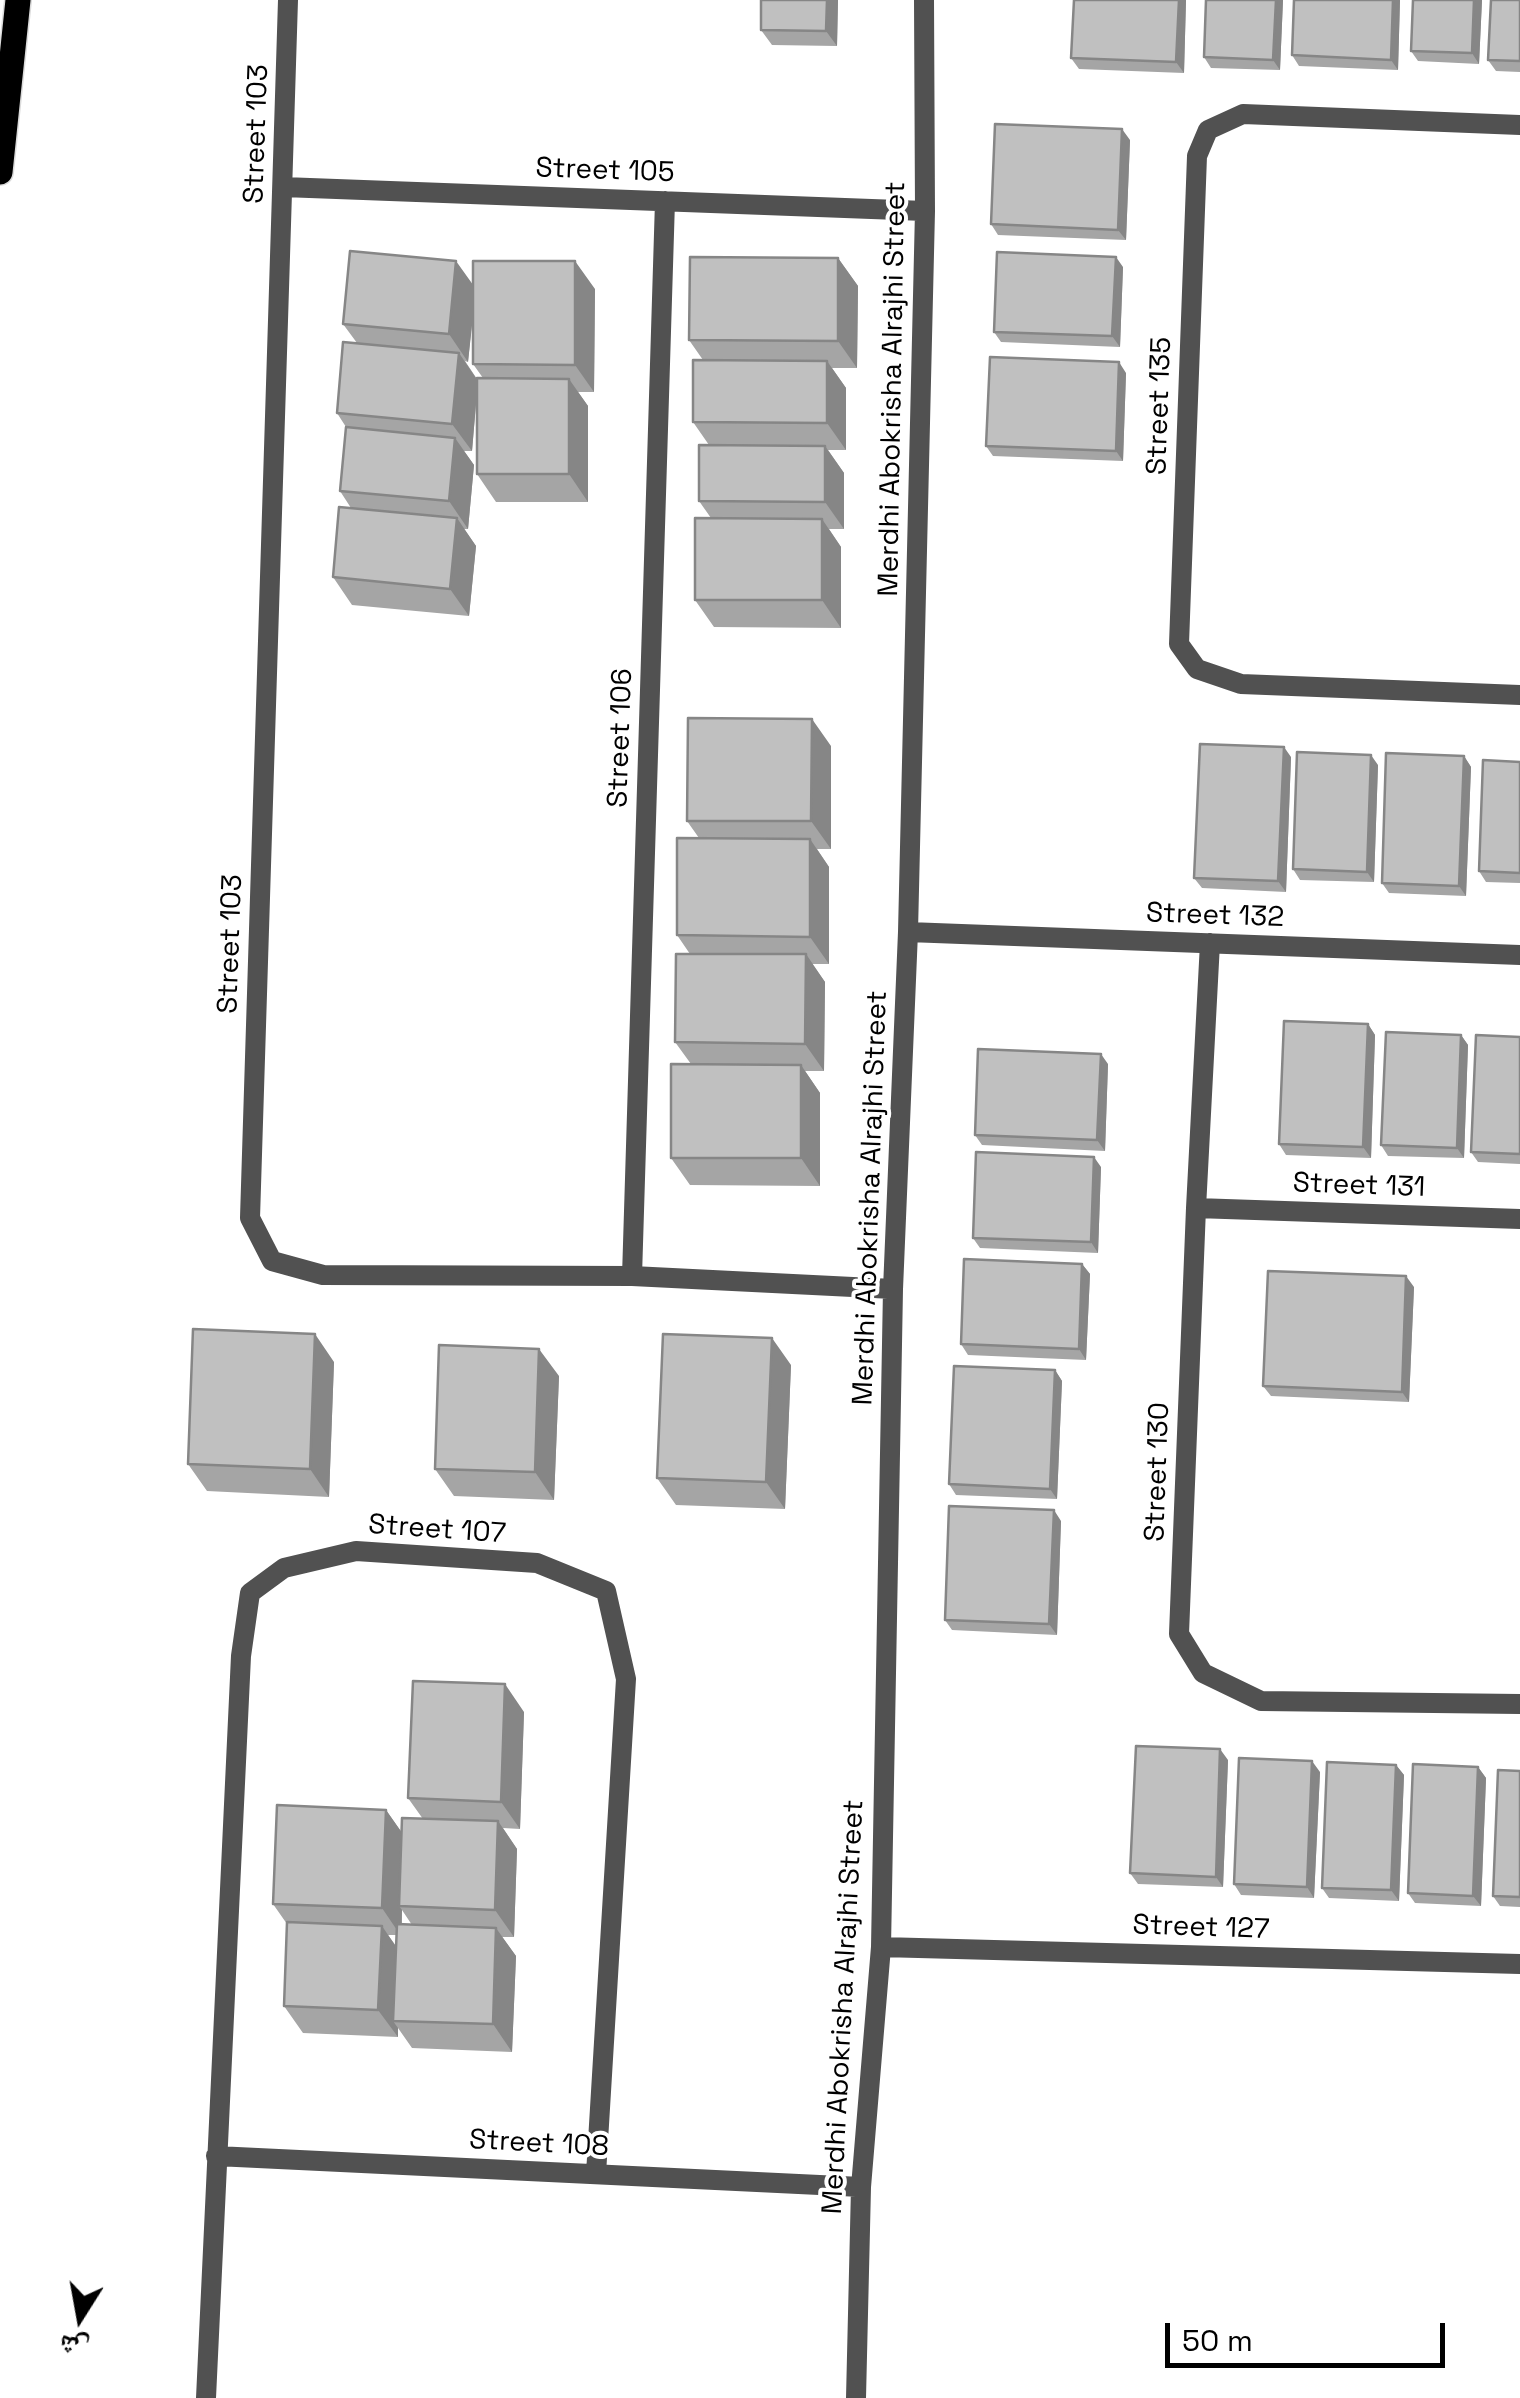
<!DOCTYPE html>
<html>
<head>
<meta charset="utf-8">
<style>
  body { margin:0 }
  #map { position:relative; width:1520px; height:2398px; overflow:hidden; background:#fff; font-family:"Space Grotesk","Noto Naskh Arabic",sans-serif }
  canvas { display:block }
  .north { position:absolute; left:30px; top:2268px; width:100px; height:100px; -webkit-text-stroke:8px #fff; paint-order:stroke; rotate:191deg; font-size:28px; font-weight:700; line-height:40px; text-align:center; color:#000 }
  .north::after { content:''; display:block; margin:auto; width:35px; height:45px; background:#000; clip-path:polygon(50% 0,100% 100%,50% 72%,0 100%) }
  .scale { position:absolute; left:1165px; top:2323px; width:280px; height:45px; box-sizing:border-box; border:5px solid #000; border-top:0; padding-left:12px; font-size:30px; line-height:35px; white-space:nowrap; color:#000; -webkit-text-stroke:8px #fff; paint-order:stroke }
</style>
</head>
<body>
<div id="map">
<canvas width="1520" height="2398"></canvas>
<div class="north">ش</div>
<div class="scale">50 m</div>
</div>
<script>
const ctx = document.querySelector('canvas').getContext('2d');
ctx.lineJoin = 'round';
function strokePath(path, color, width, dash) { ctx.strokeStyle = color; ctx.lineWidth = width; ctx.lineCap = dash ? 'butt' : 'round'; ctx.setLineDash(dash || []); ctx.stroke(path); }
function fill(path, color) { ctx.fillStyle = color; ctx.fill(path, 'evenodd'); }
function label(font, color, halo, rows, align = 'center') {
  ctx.font = font + ' "Space Grotesk",sans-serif'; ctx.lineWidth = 8; ctx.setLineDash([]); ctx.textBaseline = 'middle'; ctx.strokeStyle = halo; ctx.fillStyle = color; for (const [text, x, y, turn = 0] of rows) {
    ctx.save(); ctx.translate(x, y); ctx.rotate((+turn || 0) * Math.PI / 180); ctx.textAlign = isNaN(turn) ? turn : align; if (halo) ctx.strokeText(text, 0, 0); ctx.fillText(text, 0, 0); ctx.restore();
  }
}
const primary = new Path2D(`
  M0,172L18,0`);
strokePath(primary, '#dbdbdb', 28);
strokePath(new Path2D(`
  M288,0L250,1218L272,1261L323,1275L632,1276L893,1289
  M1520,125L1243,114L1208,130L1197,156L1179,644L1197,669L1241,684L1520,695
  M283,187L925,211
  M908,932L1520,955
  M1210,943L1196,1208L1179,1634L1203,1673L1261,1701L1520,1704
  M1196,1208L1520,1219
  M632,1276L665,201
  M881,1947L1520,1964
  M216,2156L861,2187
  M206,2398L241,1656L250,1593L284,1568L356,1551L537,1563L606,1591L626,1679L596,2174
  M856,2398L861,2187L881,1947L893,1289L908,932L925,211L924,0`), '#515151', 20);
strokePath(primary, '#000', 25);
fill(new Path2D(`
  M838,0L837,46L772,45L761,30Z
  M1074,0H1186L1184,73L1079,69L1071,58Z
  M1206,0H1283L1280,70L1211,68L1204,57Z
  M1294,0H1400L1398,70L1299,66L1292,55Z
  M1413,0H1482L1479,64L1418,61L1411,51Z
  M1520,0V72L1496,71L1488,60Z
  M1130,140L1126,240L998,235L991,224Z
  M838,258L858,286L857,368H832L846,388V450H828L844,473V529H829L841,547V628L714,627L695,600L711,518L699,501L709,445L693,422L703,360L689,340Z
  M1123,267L1120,347L1001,342L994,332Z
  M473,285L595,289L594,392H578L588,406V502H496L477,474V391L472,451H464L474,465L468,529H464L476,546L469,616L352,605L333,577L351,508L340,491L346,427L337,413L357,343L343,324ZM473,312V364L483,378L477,379L465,361L468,362Z
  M1126,373L1123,461L993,456L986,446Z
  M831,746V849H817L829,867V964H812L825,982L824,1071H805L820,1093V1186L690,1185L671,1158L691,1064L675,1042L690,954L677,935L699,838L687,821Z
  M1464,756L1471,767L1466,896L1389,893L1382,883Z
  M1291,757L1286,892L1202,888L1194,878Z
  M1520,762V883L1486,882L1479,871Z
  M1378,765L1374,882L1300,880L1293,869Z
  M1368,1024L1375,1035L1371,1158L1286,1155L1279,1144Z
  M1461,1035L1468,1045L1464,1158L1388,1156L1381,1145Z
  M1520,1037V1164L1478,1162L1471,1152Z
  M1108,1064L1105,1151L982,1145L975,1135Z
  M1101,1167L1098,1253L980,1248L973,1238Z
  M1082,1264L1090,1274L1086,1360L968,1355L961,1344Z
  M1414,1287L1409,1402L1271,1396L1263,1386Z
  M334,1362L329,1497L207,1491L188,1464Z
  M791,1365L785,1509L676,1505L657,1478Z
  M1055,1370L1062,1381L1057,1499L956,1495L949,1484Z
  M559,1376L554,1500L454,1496L435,1469Z
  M1061,1521L1057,1635L952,1630L945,1620Z
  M524,1712L520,1829L503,1828L517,1849L514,1937H502L516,1956L512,2052L412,2048L398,2028V2037L303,2033L284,2006L287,1924L273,1904L386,1810L402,1833L423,1819L408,1798ZM402,1910L412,1925L402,1924ZM388,1935H396V1946Z
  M1228,1760L1223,1887L1138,1884L1130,1873Z
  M1396,1765L1404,1775L1399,1901L1329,1898L1322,1888Z
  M1478,1767L1486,1778L1481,1906L1415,1903L1408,1893Z
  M1520,1771V1907L1500,1906L1493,1896Z
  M1320,1772L1314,1898L1241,1895L1234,1884Z`), '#a5a5a5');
fill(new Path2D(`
  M827,0H838L837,46L826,31Z
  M1179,0H1186L1184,73L1176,62Z
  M1276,0H1283L1280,70L1273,60Z
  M1393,0H1400L1398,70L1391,60Z
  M1474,0H1482L1479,64L1472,53Z
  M1122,129L1130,140L1126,240L1118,230Z
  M1116,257L1123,267L1120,347L1112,336Z
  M838,258L858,286L857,368L838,341Z
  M456,261L476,289L468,362L449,334Z
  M575,261L595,289L594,392L575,365Z
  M459,353L478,381L472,451L452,424Z
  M827,361L846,388V450L827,423Z
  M1119,362L1126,373L1123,461L1116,451Z
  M569,379L588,406V502L569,474Z
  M455,438L474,465L468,529L449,501Z
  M825,446L844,473V529L825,502Z
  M457,518L476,546L469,616L450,589Z
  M822,519L841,547V628L822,600Z
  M812,719L831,746V849L811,821Z
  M1284,747L1291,757L1286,892L1278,881Z
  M1371,755L1378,765L1374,882L1367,872Z
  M1464,756L1471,767L1466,896L1459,886Z
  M810,839L829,867V964L810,937Z
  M806,954L825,982L824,1071L805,1044Z
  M1368,1024L1375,1035L1371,1158L1363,1147Z
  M1461,1035L1468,1045L1464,1158L1457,1148Z
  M1101,1054L1108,1064L1105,1151L1097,1140Z
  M801,1065L820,1093V1186L801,1158Z
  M1094,1157L1101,1167L1098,1253L1091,1242Z
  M1082,1264L1090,1274L1086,1360L1079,1349Z
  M1406,1276L1414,1287L1409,1402L1402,1392Z
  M315,1334L334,1362L329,1497L310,1469Z
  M772,1338L791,1365L785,1509L766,1482Z
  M539,1349L559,1376L554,1500L535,1472Z
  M1055,1370L1062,1381L1057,1499L1050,1489Z
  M1054,1510L1061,1521L1057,1635L1049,1624Z
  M505,1684L524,1712L520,1829L501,1802Z
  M1220,1749L1228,1760L1223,1887L1216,1877Z
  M1312,1761L1320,1772L1314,1898L1307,1887Z
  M1396,1765L1404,1775L1399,1901L1391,1890Z
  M1478,1767L1486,1778L1481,1906L1473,1896Z
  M386,1810L405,1837L399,1906L402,1910L401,1936L382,1908Z
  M498,1821L517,1849L514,1937L495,1910Z
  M382,1926L401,1954L393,2021L398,2028V2037L378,2010Z
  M496,1928L516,1956L512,2052L493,2024Z`), '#868686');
const building = new Path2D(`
  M761,0H827L826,31L761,30Z
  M1074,0H1179L1176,62L1071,58Z
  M1206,0H1276L1273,60L1204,57Z
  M1294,0H1393L1391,60L1292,55Z
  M1413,0H1474L1472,53L1411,51Z
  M1491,0H1520V61L1488,60Z
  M995,124L1122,129L1118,230L991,224Z
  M350,251L456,261L449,334L343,324Z
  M997,252L1116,257L1112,336L994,332Z
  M690,257L838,258V341L689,340Z
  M473,261H575V365L473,364Z
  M343,342L459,353L452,424L337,413Z
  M990,357L1119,362L1116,451L986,446Z
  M693,360L827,361V423L693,422Z
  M477,378L569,379V474H477Z
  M346,427L455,438L449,501L340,491Z
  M699,445L825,446V502L699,501Z
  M339,507L457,518L450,589L333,577Z
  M695,518L822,519V600H695Z
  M688,718L812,719L811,821H687Z
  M1200,744L1284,747L1278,881L1194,878Z
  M1297,752L1371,755L1367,872L1293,869Z
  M1386,753L1464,756L1459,886L1382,883Z
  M1483,760L1520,762V873L1479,871Z
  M677,838L810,839V937L677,935Z
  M676,954H806L805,1044L675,1042Z
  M1284,1021L1368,1024L1363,1147L1279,1144Z
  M1386,1032L1461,1035L1457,1148L1381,1145Z
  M1476,1035L1520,1037V1154L1471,1152Z
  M978,1049L1101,1054L1097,1140L975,1135Z
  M671,1064L801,1065V1158H671Z
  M976,1152L1094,1157L1091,1242L973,1238Z
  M964,1259L1082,1264L1079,1349L961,1344Z
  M1268,1271L1406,1276L1402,1392L1263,1386Z
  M193,1329L315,1334L310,1469L188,1464Z
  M663,1334L772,1338L766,1482L657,1478Z
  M439,1345L539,1349L535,1472L435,1469Z
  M954,1366L1055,1370L1050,1489L949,1484Z
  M949,1506L1054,1510L1049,1624L945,1620Z
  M413,1681L505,1684L501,1802L408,1798Z
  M1136,1746L1220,1749L1216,1877L1130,1873Z
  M1239,1758L1312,1761L1307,1887L1234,1884Z
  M1327,1762L1396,1765L1391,1890L1322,1888Z
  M1413,1764L1478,1767L1473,1896L1408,1893Z
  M1498,1770L1520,1771V1897L1493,1896Z
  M277,1805L386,1810L382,1908L273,1904Z
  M402,1818L498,1821L495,1910L399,1906Z
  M287,1922L382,1926L378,2010L284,2006Z
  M397,1924L496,1928L493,2024L393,2021Z`);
fill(building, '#c0c0c0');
strokePath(building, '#868686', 2.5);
label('28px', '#000', '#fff', [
  ["Street 103",257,134,-88],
  ["Street 105",605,171,2],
  ["Merdhi Abokrisha Alrajhi Street",893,389,-89],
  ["Street 135",1160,406,-88],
  ["Street 106",621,738,-88],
  ["Street 132",1215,916,2],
  ["Street 103",231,944,-88],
  ["Street 131",1359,1186,2],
  ["Merdhi Abokrisha Alrajhi Street",871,1198,-88],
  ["Street 130",1158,1472,-88],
  ["Street 107",437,1530,4],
  ["Street 127",1201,1928,2],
  ["Merdhi Abokrisha Alrajhi Street",844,2007,-87],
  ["Street 108",539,2144,3]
]);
</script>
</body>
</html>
